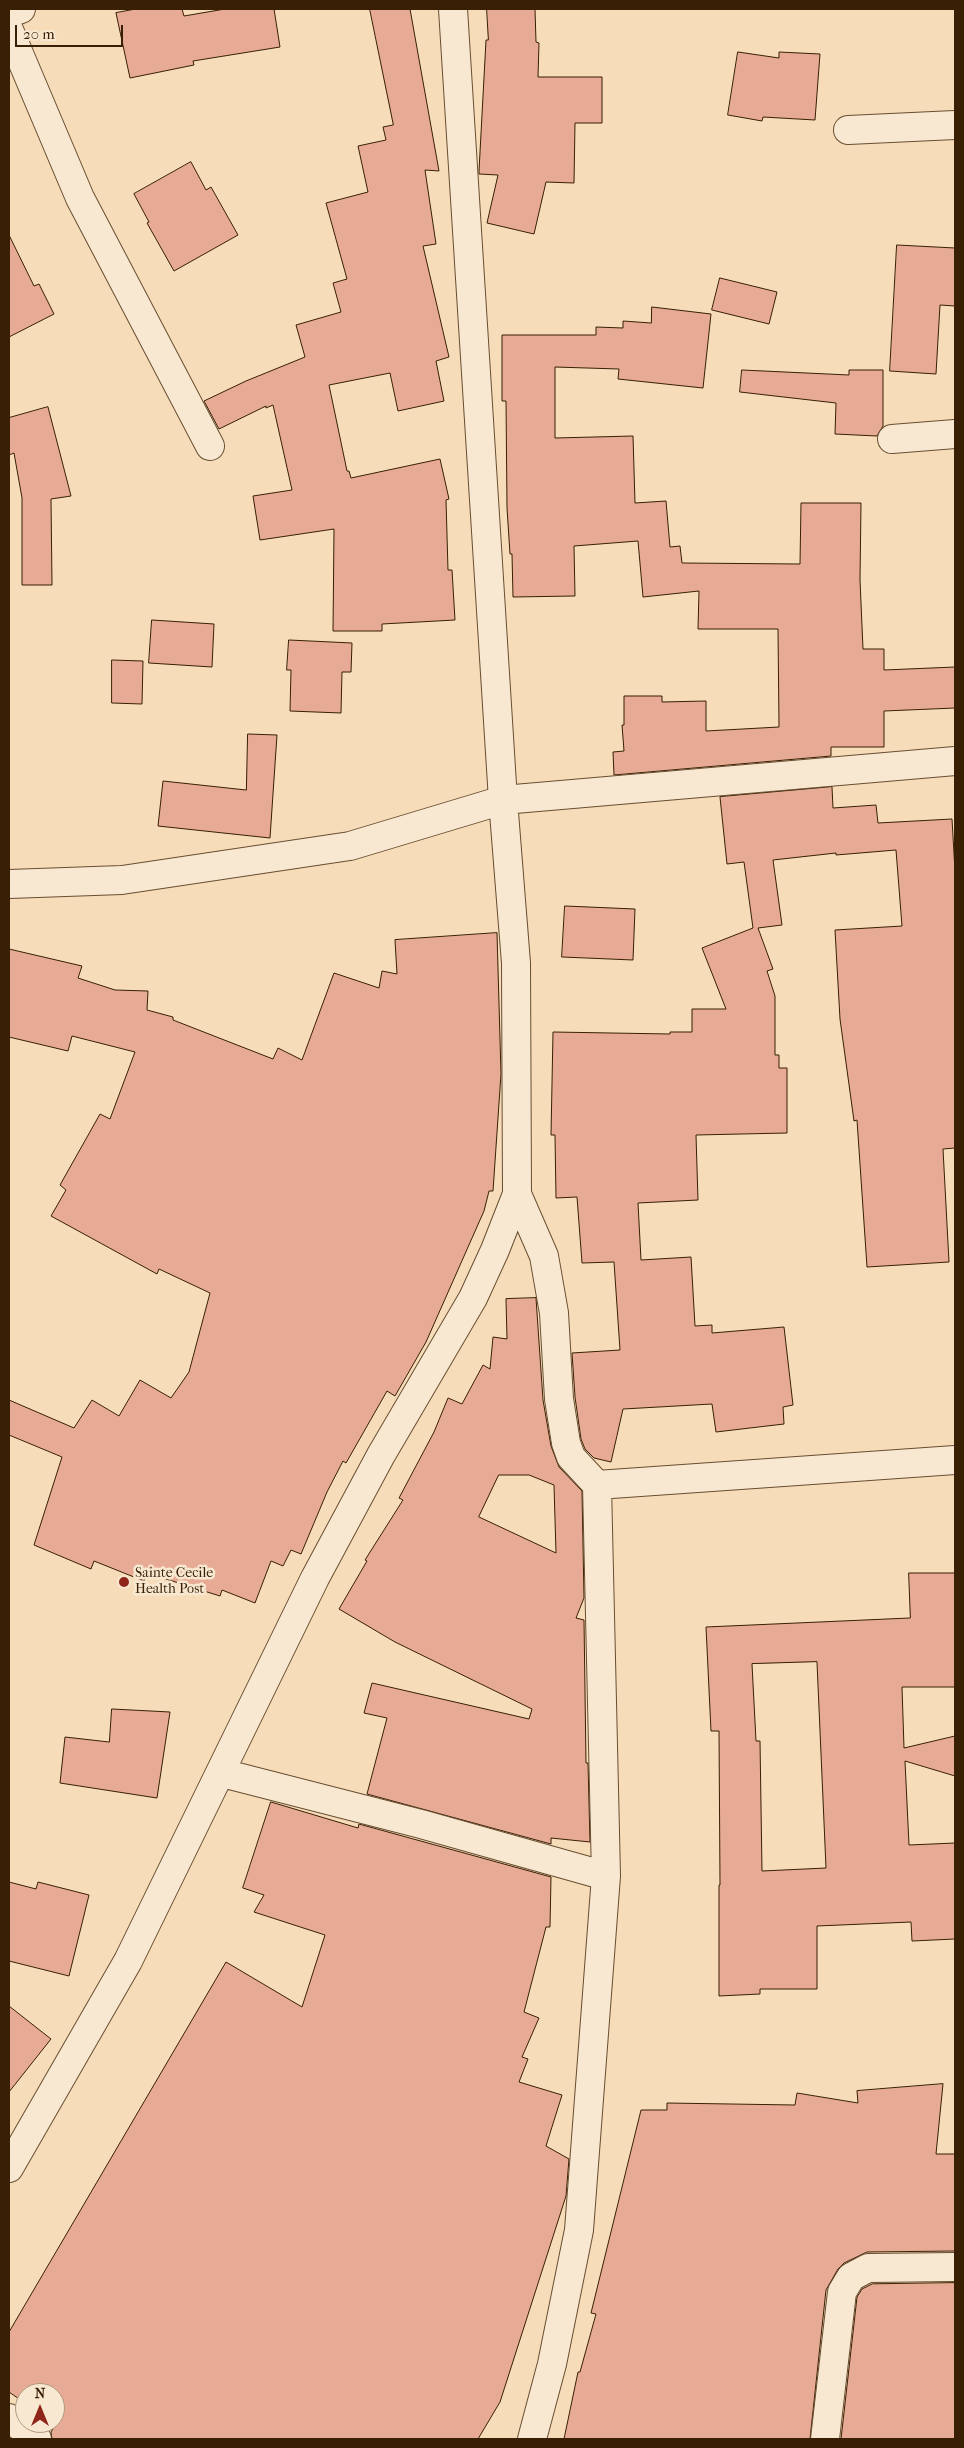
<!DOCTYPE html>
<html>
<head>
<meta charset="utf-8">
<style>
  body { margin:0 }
  #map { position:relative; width:964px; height:2448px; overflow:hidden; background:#f6dcb8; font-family:"IM FELL French Canon",serif }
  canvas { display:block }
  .frame { position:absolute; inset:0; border:10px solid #391f04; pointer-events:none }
  .north { position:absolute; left:15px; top:2383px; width:50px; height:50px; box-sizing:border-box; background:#f9e8d1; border:1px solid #ac987f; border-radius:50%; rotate:0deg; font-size:14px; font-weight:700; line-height:20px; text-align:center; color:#391f04 }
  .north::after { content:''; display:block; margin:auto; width:18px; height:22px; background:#8f2418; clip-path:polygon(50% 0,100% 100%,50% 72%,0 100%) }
  .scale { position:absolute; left:15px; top:25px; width:108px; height:22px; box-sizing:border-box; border:2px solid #391f04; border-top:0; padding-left:6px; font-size:15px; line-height:18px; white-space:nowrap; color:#391f04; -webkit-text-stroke:4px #f9e8d1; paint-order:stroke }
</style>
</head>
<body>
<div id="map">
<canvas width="964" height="2448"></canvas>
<div class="frame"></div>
<div class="north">N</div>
<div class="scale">20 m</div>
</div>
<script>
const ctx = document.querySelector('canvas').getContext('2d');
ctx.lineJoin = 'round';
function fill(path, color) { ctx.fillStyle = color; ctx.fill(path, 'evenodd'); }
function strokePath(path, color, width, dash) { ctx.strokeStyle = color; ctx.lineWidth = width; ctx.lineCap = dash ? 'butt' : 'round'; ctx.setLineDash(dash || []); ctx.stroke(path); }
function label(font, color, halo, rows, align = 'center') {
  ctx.font = font + ' "IM FELL French Canon",serif'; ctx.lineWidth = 5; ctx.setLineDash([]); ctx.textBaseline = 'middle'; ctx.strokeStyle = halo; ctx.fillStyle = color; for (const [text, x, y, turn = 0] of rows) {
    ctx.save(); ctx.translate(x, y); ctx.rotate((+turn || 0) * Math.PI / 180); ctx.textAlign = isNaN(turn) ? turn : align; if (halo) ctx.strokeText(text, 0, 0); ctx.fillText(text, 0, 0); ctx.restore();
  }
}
const building = new Path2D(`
  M136,9H182L184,16L225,9H274L280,47L193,61L194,65L130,78L116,13Z
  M370,9H410L439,171L425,170L436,244L423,246L449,357L436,361L444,401L398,411L390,373L329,385L347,471H349L351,478L440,459L449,499L446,500L448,570H452L455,620L382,624V631H333L334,529L260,540L253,496L292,490L273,405L266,408V406L219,429L204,401L246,381L305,357L296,325L341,312L333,283L347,279L326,203L368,192L358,146L386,140L383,127L393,125Z
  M487,9H535L536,42L539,43L538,77H602V123H575L574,183L546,182L534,234L487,223L498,175L479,174V171L486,40H488Z
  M738,52L779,58V52L820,54L815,120L763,117L762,121L728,115Z
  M191,162L206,190L211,187L238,235L174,271L147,223L149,222L134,194Z
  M9,235L34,286L39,284L54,314L9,337Z
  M897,245L955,248V306L940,305L936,374L890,371Z
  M720,278L777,292L769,324L712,310Z
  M652,307L711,314L703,388L618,379L619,369L555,367V438L633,436L635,503L666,501L670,547L680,546L682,563L800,564L801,503H861L860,580L863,649H884V670L955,667V708L884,711V747H831V756L614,775L613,752L624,751L622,725H624V696H662V702L706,701V731L779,727L778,629H698L699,591L643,597L638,541L574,546L575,596L513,597L512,554H510L507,508L506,401H502V335H596V327L623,328V321L651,323Z
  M742,370L849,375V370H883V426L877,436L835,434L836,403L740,392Z
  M48,407L71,496L51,499L52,585H22V498L14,453L9,455V418Z
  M152,620L214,624L212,667L149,663Z
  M289,640L352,643L351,672H342L341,713L290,711L291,670H287Z
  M112,660L143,661L142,704L112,703Z
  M248,734L277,735L270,838L158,826L163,781L246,790Z
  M832,787L833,808L876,805L878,823L952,819L955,871V1148L943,1149L949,1262L867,1267L857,1120L854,1121L840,1019L835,930L902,926L896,850L836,855V853L773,860L782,925L758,928L773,969L767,971L775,996V1055H779V1068H787V1133L696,1135L698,1200L638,1203L641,1260L691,1257L695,1326L712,1325V1333L784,1327L793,1405L783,1407L784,1424L716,1432L712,1404L623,1409L611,1462L594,1458L585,1449L581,1439L575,1397L572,1353L620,1350L614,1262L582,1263L577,1197L556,1198L555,1135H551L553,1032L670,1034V1032H692V1009H726L702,948L753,928L744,862L727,864L720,797Z
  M565,906L635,909L633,960L562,957Z
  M497,933L501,1074L493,1191H489L484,1211L426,1342L395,1396L387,1391L346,1463L343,1461L327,1492L301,1554L291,1550L283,1566L271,1561L255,1603L222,1590L220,1596L147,1573L144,1581L94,1561L91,1569L34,1545L62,1457L9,1435V1400L74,1428L92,1400L119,1416L140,1380L171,1398L189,1372L210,1293L159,1269L157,1274L51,1216L66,1190L60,1185L100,1114L110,1119L135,1052L72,1036L68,1051L9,1037V949L82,966L78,978L115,990L148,991L147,1010L173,1017V1020L273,1059L278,1048L302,1060L334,973L379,988L382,971L397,974L395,940Z
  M536,1298L543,1400L551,1446L559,1467L582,1491L584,1598L576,1618L584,1620L586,1763H588L590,1842L551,1838V1844L367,1794L387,1718L364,1713L372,1683L529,1719L532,1709L395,1642L339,1609L367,1561L365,1560L403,1500L399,1498L434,1432L448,1398L462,1404L483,1365L490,1369L493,1337L507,1339L506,1299ZM499,1475H529L554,1485L556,1553L479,1517Z
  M909,1573H955V1687H902L904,1748L955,1736V1776L905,1761L909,1845L955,1843V1939L912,1941L911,1922L817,1926V1989H760V1994L719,1996V1885H720L719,1731H711L706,1627L910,1618ZM817,1662L826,1868L762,1871L760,1741H756L752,1664Z
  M112,1709L170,1712L157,1798L60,1783L65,1737L109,1742Z
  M271,1802L358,1828L359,1824L551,1877L550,1927H546L524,2012L539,2018L522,2057L528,2059L519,2082L562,2095L546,2146L569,2159L566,2196L500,2402L478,2439H52L51,2432L56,2424L55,2393H25V2403L9,2392V2332L226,1962L302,2007L325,1935L254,1912L264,1895L243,1888Z
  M9,1882L36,1889L38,1882L89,1895L69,1976L9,1961Z
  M9,2006L51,2039L9,2092Z
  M943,2084L936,2154H955V2251L867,2252L844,2263L838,2269L826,2290L810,2439H564L578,2372H580L596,2314L591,2313L641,2110H667V2103L795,2105L797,2093L858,2103L857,2091Z
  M955,2283V2439H841L857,2297L862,2289L872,2284Z`);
fill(building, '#e6aa95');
strokePath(building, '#391f04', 1);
const minor = new Path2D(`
  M9,13L21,9
  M9,30L80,198L210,446
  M848,130L955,125
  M892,439L955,434
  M9,884L122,880L350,846L503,800L955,761
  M517,1194L544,1256L554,1313L559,1399L566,1443L571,1457L597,1485
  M222,1773L421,1824L606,1876
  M9,2168L128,1961L315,1578L381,1455L473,1298L495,1250L517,1194L516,963L503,800L453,9
  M9,2418L37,2439
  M532,2439L552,2364L579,2230L606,1876L597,1485L955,1460
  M825,2439L842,2292L851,2277L868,2268L955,2267`);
strokePath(minor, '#684e31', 30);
strokePath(minor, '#f9e8d1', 28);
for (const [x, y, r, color] of [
  [124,1582,6,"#8f2418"]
]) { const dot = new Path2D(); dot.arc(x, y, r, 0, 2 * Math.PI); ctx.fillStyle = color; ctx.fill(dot); strokePath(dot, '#f9e8d1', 2); }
label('14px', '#391f04', '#f9e8d1', [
  ["Sainte Cecile",135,1574],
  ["Health Post",135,1590]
], 'left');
</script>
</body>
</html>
